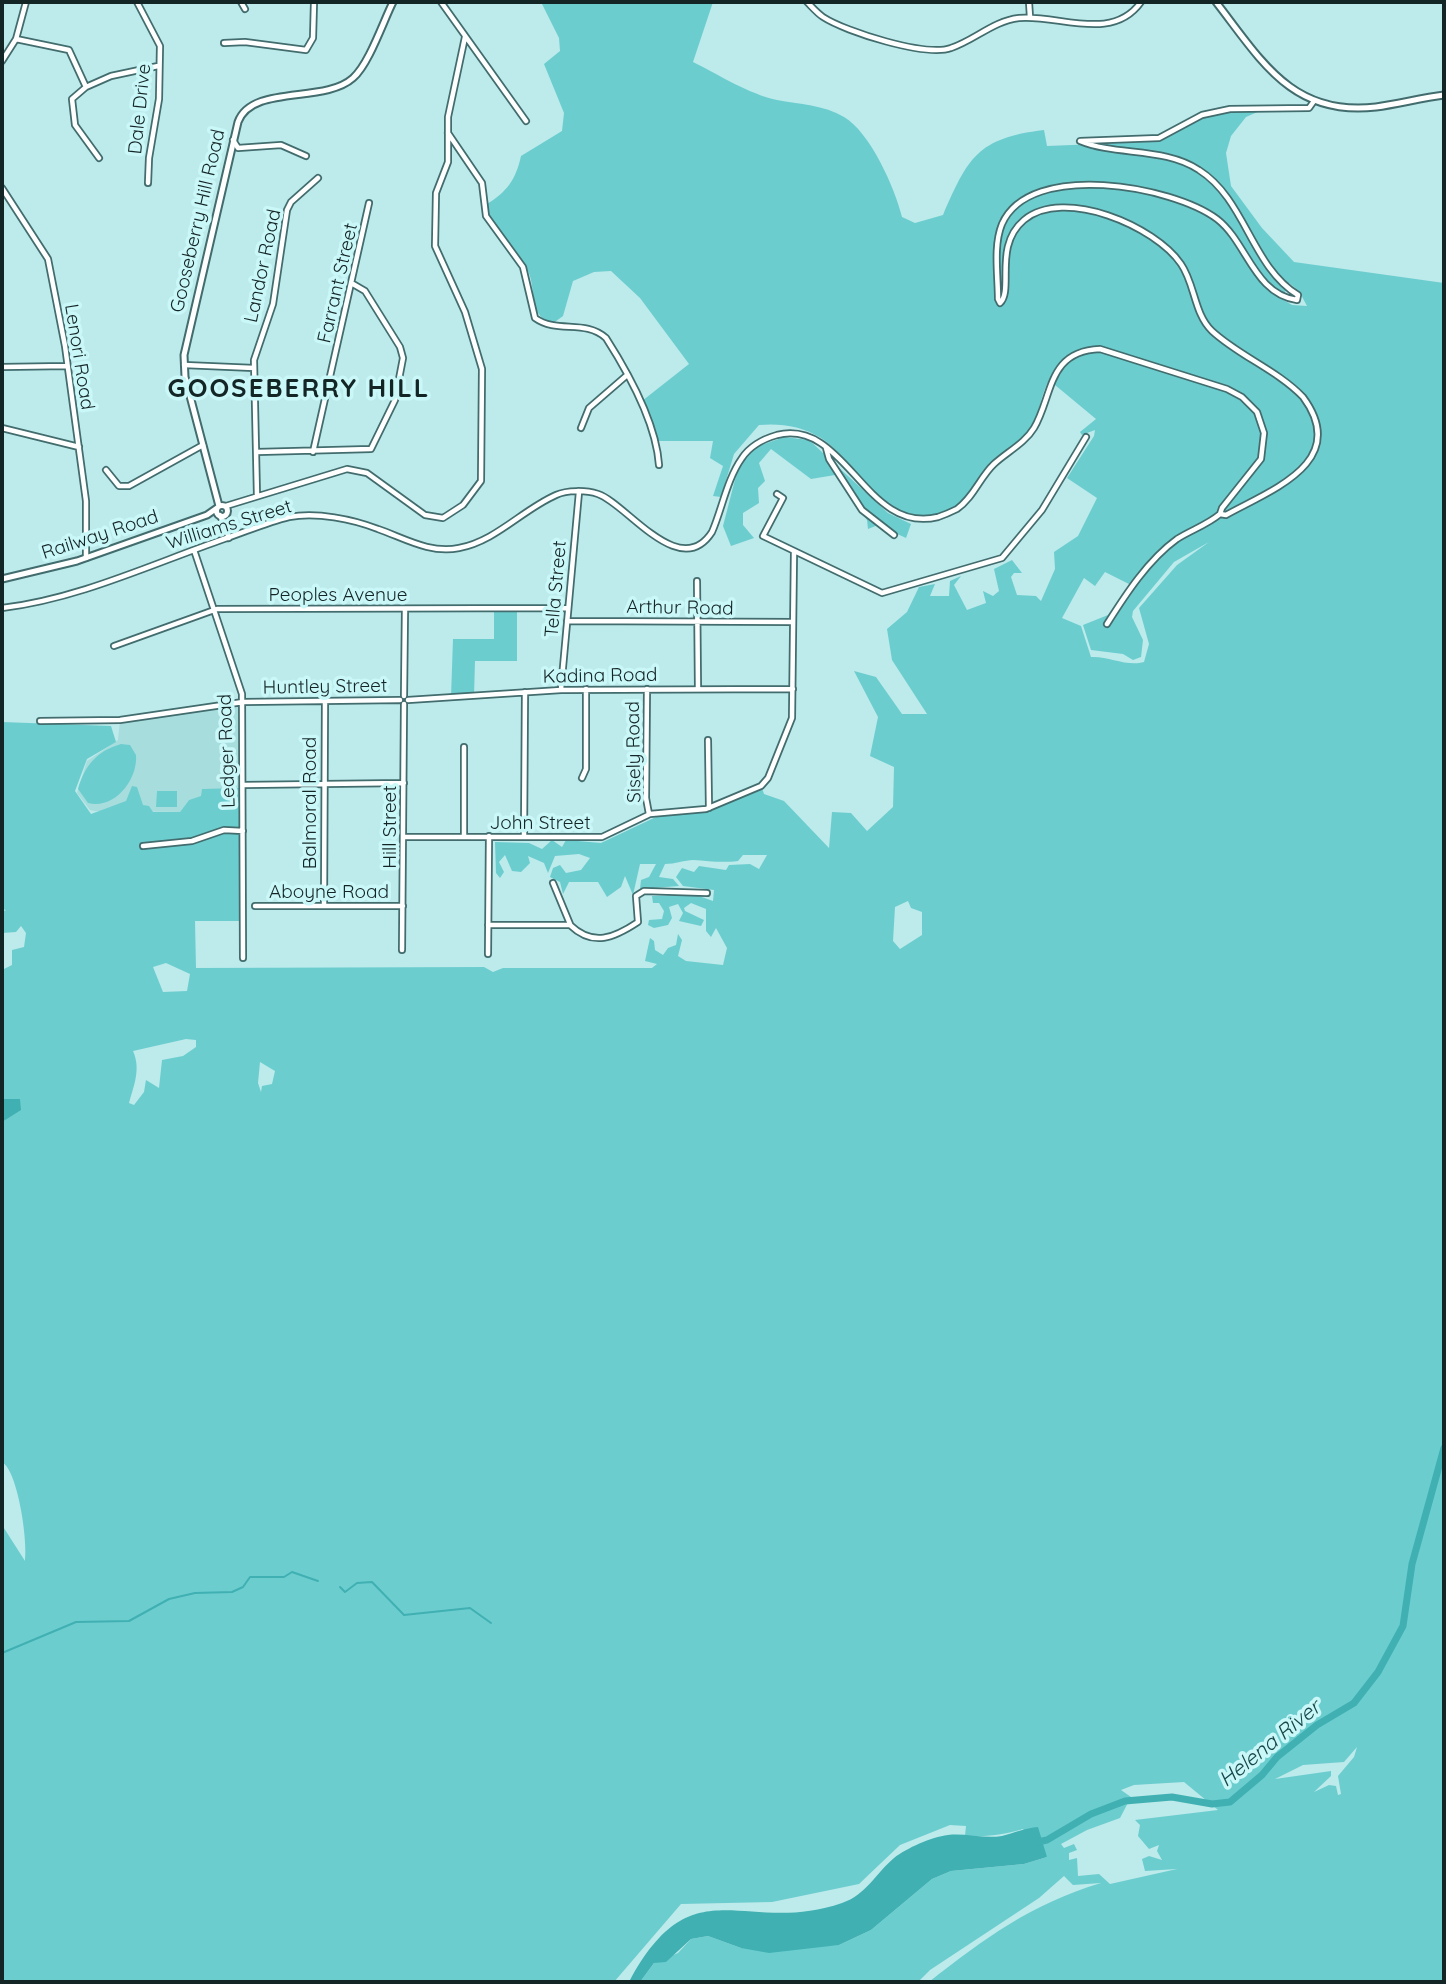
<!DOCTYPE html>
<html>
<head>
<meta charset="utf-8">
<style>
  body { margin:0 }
  #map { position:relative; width:1446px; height:1984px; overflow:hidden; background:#bdeaeb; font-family:Quicksand,sans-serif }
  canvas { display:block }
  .frame { position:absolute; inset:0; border:4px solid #142526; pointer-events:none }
</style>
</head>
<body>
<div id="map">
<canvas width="1446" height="1984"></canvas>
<div class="frame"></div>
</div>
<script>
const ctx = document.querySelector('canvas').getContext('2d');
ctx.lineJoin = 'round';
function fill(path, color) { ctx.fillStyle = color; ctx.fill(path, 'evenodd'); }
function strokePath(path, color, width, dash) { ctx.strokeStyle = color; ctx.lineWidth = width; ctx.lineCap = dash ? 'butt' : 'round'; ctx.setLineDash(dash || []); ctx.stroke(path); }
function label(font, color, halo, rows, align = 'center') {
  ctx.font = font + ' Quicksand,sans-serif'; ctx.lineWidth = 7; ctx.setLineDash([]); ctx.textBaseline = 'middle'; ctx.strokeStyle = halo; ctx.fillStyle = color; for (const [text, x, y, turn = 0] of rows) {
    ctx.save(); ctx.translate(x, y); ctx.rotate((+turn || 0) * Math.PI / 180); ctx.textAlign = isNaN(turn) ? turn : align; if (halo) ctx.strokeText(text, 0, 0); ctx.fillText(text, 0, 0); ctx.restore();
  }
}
fill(new Path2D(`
  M243,702V787L189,800L180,812L94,811L90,810L77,793L87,761L118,740L120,720Z`), '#a8ddde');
fill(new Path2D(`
  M541,2H713L693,62C719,75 749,94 777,100C799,104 824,105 844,117C870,132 895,188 902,217L915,223L943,215C968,158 977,138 1044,130L1047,146L1148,142L1169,136L1203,116L1269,107L1246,117L1231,136L1226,153L1231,186L1262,228L1294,262L1444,283V1982H929C985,1938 1031,1904 1101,1883L1073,1885L1064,1876L1039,1898L930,1970L918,1982H640L654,1963L678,1953L691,1939L708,1936L741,1948L839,1945L871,1930L932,1879L951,1871L1024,1864L1047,1857L1023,1829C1003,1835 986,1837 965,1836L966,1826L950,1825L900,1845L859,1884L772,1902L681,1904L614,1982H2V1525L25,1561C28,1541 18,1471 2,1462V1122L11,1115L20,1099H2V970L12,965V950L24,947L26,933L21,926L16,932L2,933V910L6,911L2,907V722L111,726L116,742L87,759L75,791L91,814L126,801L132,786L137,787L143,805L149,806L153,812H180L189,800L201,796L202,789L240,788L243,921H195L196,968L484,967L493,972L503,968H652L657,964L645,961L650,938L654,941L655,950L663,955L668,948L676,945L678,934L682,940L678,956L686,961L723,965L727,948L716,928L711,937L706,931V909L691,903L684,908L685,911L704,920L701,926L679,921L683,913L678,904L669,907L672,918L668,925L654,928L648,925L649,920L662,919L664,911L659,903H653L652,896L696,895L713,901L714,890L683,886L676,877L682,868L694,872L699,866L726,870L729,865L750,864L759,869L767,855H743L738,861C721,863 709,861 693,860C685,860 675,864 665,864L659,877L673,879L679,886L640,889L641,880L649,877L656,864H640L633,895L625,876L621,887L607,897L598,882H569L563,894L560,882L550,877L553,868L560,865L566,873L581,870L590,858L579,854L555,856L548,873L544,863L528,856L530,863L521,872L512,871L505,855L499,862L504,872L500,878L496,873L495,842L529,843L542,849L552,840L562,847L566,840L601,843L656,817L704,810L762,788L764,794L784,801L829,848L832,812L851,813L867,831L893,807L894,767L870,756L878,717L854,671L876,677L902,714H927L892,660L887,629L907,612L919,587L935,584L930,596H949L950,581L961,576L954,585L967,610L986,603L983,591L993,596L999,591L994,569L1012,560L1022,573H1014L1011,577L1017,595L1036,596L1041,601L1055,569L1054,552L1078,536L1097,498L1067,478L1094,436L1095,430L1082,435L1080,432L1096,419L1049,380C1041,394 1040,411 1033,425C1024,444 1000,454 986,469C976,482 970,497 956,507C897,547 859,463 821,438C802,426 780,423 759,425L734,454L721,497L713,496L723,466L710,458L713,441H659L642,401L689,364L640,298L611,271L594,272L573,281L563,316L552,324C527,314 537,290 528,271C518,251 500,233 488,215L487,204C507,192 516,179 521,156L562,131L564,113L544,64L560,51L559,38ZM1289,283L1299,291L1307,306L1292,305L1282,299ZM1209,542L1177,565L1139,608L1149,644L1144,662C1127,667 1109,656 1091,657L1081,626L1062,618L1084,578L1095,586L1105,572L1131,585L1108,615L1083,625L1091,650L1123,654L1133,660L1141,657L1143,640L1132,617L1133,611L1174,562ZM908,901L911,908L922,912V935L900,949L893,941L895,907ZM166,963L190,974L187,991L163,992L153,967ZM186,1039L196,1040V1047L183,1056L162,1060L159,1088L146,1080L144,1092L134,1105L129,1103C134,1085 141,1069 133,1051ZM260,1062L275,1071L272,1084L262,1086L261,1092L258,1083ZM1357,1747L1354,1757L1338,1776L1341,1794L1338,1795L1336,1786L1329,1785L1314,1792L1331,1776V1771L1275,1779L1303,1765L1344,1762ZM1184,1782L1218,1810L1135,1820L1140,1825L1138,1836L1149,1849L1159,1845L1157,1851L1162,1860L1149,1856L1142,1859L1145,1871L1177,1869L1110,1884L1099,1874L1078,1876L1077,1858L1069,1860V1853L1077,1850L1074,1844L1064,1848L1061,1844L1087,1830L1120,1818L1131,1797L1121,1790L1134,1785Z
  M784,437L809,440L888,513L911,524L906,538L878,525L868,529L867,520L835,475L811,479L771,449L759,463L765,481L758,488L759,503L743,513V525L754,538L731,546L723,526L738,468L750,449Z
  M494,608H517V661H475L474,696L451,697L453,639H494Z
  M121,744L130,745L136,755C138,780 114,810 88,803L78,789C85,765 97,751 121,744Z
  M157,791H177V807H156Z`), '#6ccdcf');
fill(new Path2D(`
  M2,1099H20L21,1110L2,1122Z
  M1038,1827L1047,1857L1024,1864L951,1871L932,1879L871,1930L839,1945L769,1953L741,1948L708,1936L691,1939L666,1962L654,1963L640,1982H629C693,1862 744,1937 842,1903C866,1895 876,1873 894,1858C907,1848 931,1837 948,1835C966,1833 984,1839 1002,1836C1014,1833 1025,1828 1038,1827Z`), '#40b0b2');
strokePath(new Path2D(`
  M340,1587L345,1592L357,1583L372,1582L404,1615L470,1608L491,1623
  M2,1653L76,1622L129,1621L169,1599L195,1593L232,1592L243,1587L250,1577H284L292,1572L318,1581`), '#40b0b2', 2);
strokePath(new Path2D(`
  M1033,1843L1047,1840L1091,1814L1125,1801L1172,1797L1212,1804L1230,1802L1262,1775L1277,1757L1317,1725L1354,1703L1378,1672L1403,1626L1412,1564L1444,1448`), '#40b0b2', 7);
const minor = new Path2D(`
  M137,2L160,46L159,99L149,158L148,183
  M241,2L245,9
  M441,2L526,121
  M807,2C812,7 817,13 823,17C846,32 926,57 951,48C975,40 993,21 1019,18C1058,14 1112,43 1141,2
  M1029,2L1030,17
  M16,39L69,50L86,87
  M224,43L245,42L306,50L313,38L314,2
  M2,61L16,39L26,2
  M448,133L482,183L486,216L523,267L535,318C557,334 585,319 606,338C629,374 656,422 659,465
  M233,140L238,148L281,145L306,156
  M99,158L75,125L72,99L86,87L111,76L158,66
  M2,188L48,259L65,346L86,501V558
  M184,365L254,368
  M2,367L67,366
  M2,428L79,447
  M581,428L589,408L626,376
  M826,448L829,459L862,510L894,535
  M257,452L371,449L395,400L403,358L400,347L365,291L353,284
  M313,452L369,203
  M106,470L119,486H129L203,445
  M777,494L783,498L763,536L882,593L1002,558L1042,510L1086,437
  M257,496L254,360L273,304L287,210L291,202L318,178
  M226,506L347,469L367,473L425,515L443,518L463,505L481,481L482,369L465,312L435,246L436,193L448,162V117L465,37
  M1220,514L1226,515C1271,490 1351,462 1303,397C1277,370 1239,356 1212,331C1194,314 1195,284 1181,264C1155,226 1064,187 1024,220C993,246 1014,290 1000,303L998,299C998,275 993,246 1002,224C1030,160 1173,186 1217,219C1247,242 1254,294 1297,300L1298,295C1251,266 1246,200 1199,170C1165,147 1116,156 1080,141L1159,138L1202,115L1230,109L1309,108L1314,101
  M220,515L229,538
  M194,550L242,694L243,958
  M697,581L698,689
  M2,608C78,599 152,564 224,539C245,532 268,522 289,517C317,512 352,519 378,529C404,538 430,554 459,548C496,541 522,510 556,495C567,490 586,490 598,494C626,503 680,582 712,532C722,509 727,479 742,458C750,446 763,439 777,435C846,418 865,535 938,517C944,515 951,512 957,509C974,497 980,477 994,464C1007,452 1025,443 1034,428C1053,396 1047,351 1100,349L1227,389L1242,397L1257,412L1264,433L1261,459L1222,508L1220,514C1207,525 1191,530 1177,539C1148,560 1126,594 1107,624
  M567,621L793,622
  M114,646L217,609L568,608
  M561,689L579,492
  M647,689L646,798L649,814
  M404,696L405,609
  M408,700L561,690L793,689
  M40,721L120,720L243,702L400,700
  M708,740L709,808
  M464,747V836
  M582,778L586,769V689
  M243,785L404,783
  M524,836L525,692
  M404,837H602L650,814L706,809L761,786L768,778L792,718L794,552
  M143,846L192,841L224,830L243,831
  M553,883L570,924
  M255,906H403
  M324,906L325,701
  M488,925H570C593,947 614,938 638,922L636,896L644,891L707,893
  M402,950L404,704
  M488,954L489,836`);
const tertiary = new Path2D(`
  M1216,2C1261,60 1292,117 1376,107C1398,104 1421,98 1444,95
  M216.5 511a5.5 5.5 0 1 1 11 0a5.5 5.5 0 1 1-11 0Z
  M219,506L185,377L184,355L238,122C252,84 324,104 353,78C369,64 383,22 393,2
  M2,579L77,561L207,515L217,508`);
strokePath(minor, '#426c6d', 8);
strokePath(tertiary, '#426c6d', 9);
strokePath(minor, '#fff', 4.5);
strokePath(tertiary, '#fff', 5);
label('19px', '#142526', '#caf7f8', [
  ["Dale Drive",140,109,-84],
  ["Gooseberry Hill Road",198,221,-77],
  ["Landor Road",263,266,-78],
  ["Farrant Street",338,283,-77],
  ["Lenori Road",79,357,81],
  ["Williams Street",229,525,-17],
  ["Railway Road",100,535,-18],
  ["Tella Street",556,589,-85],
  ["Peoples Avenue",338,595],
  ["Arthur Road",680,608,1],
  ["Kadina Road",600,676,-1],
  ["Huntley Street",325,687,-1],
  ["Ledger Road",227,751,-92],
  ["Sisely Road",634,752,-91],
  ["Balmoral Road",310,803,-90],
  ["John Street",540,823],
  ["Hill Street",390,827,-90],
  ["Aboyne Road",329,892]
]);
label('italic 21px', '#174849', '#caf7f8', [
  ["Helena River",1270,1744,-39]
]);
ctx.letterSpacing = '2px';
label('bold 26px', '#142526', '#caf7f8', [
  ["GOOSEBERRY HILL",299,389]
]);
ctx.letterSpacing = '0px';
</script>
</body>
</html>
